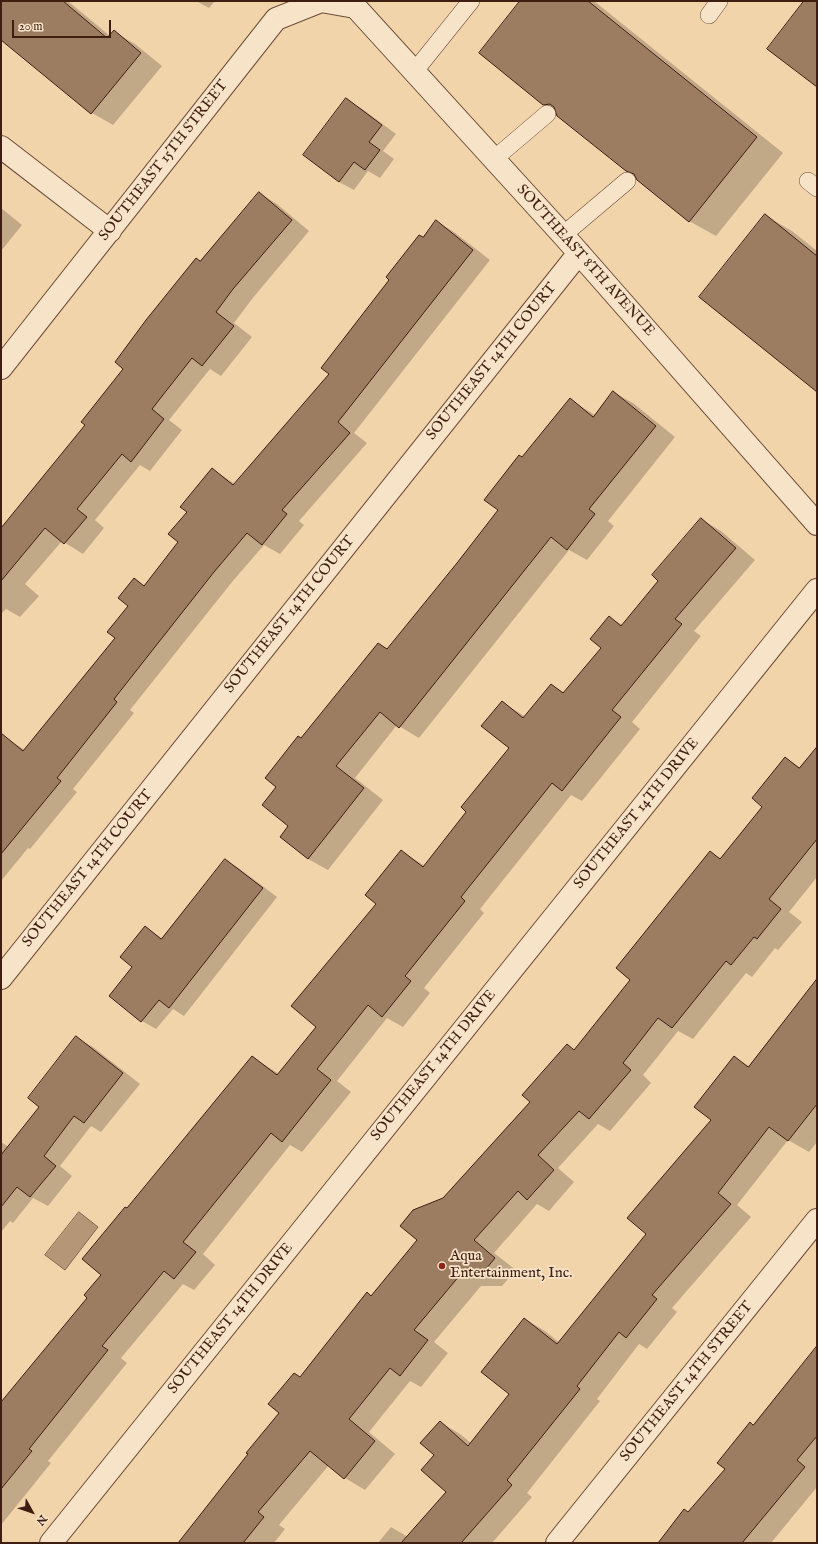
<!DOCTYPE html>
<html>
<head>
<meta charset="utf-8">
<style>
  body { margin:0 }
  #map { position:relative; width:818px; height:1544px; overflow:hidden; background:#f2d4ab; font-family:"IM FELL English",serif }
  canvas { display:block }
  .frame { position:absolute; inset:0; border:2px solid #3f1e12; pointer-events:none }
  .north { position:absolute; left:12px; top:1492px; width:40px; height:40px; -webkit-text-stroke:3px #f7e3c8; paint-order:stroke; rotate:130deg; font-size:11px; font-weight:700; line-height:16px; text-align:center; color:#3f1e12 }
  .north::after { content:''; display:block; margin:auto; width:14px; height:18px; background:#3f1e12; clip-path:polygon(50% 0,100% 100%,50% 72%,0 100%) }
  .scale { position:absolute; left:12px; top:20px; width:99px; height:18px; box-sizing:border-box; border:2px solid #3f1e12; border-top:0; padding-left:5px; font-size:12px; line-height:14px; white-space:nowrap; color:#3f1e12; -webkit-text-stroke:3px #f7e3c8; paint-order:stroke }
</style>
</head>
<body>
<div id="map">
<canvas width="818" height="1544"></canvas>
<div class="frame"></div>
<div class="north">N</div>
<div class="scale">20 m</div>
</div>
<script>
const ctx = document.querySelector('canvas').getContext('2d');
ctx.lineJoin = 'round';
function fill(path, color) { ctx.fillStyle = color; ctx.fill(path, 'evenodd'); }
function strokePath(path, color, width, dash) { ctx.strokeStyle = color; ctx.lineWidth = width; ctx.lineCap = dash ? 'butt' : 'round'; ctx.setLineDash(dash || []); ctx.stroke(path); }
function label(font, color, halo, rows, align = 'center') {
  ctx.font = font + ' "IM FELL English",serif'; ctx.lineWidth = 3.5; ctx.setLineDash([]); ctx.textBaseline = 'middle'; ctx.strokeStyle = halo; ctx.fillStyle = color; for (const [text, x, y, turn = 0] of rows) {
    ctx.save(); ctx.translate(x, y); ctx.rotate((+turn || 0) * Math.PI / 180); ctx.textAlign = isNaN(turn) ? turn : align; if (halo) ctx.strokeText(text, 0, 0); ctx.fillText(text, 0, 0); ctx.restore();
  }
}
const water = new Path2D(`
  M79,1212L98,1227L65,1270L45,1255Z`);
fill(water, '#b59677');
strokePath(water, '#86664f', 1);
fill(new Path2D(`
  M1,1H68L110,36L114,32L135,44L162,66L113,125L92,113L1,39Z
  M196,1H215L209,8Z
  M545,1H594L783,153L716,236L689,221L557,111L544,104Z
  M346,100L361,108L396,134L383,151L394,159L380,178L368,171L354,190L339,182Z
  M259,193L277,204L309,231L252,299L234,323L252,337L221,376L210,369L169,420L182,430L150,471L140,465L95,520L104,528L83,554L62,541L25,584L39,596L20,617L6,609L1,614V530L86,425L200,262Z
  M1,208L22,225L1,251Z
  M766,216L792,231L817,251V391Z
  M437,222L454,232L490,260L354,433L367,443L299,521L304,525L280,554L264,545L232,582L130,710L134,713L73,789L77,792L30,849L28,848L1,881V744L6,738L25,750L116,637L129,606L134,579L145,586L180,542L188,512L212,469L235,484L330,374Z
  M613,392L633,403L675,437L608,521L614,526L587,560L569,550L419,738L397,725L355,778L383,800L328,870L308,859L281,837L290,826L277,786L301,739L378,644L388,649L458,563L499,510L523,458L570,400L595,415Z
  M701,519L721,531L755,560L694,631L701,636L632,722L640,729L582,801L571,795L480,909L484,913L424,988L430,993L403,1027L387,1018L337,1081L351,1092L302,1152L290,1145L203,1254L215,1265L194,1290L183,1284L121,1358L127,1363L48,1461L51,1463L1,1525V1404L88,1298L103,1275L127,1209L252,1057L279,1074L317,1026L401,851L425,866L468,811L510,748L502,702L526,717L552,685L565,693L603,648L610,618L623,625L660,580Z
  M817,749V877L789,912L802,922L778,950L775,948L752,977L746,973L693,1039L678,1031L643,1075L651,1083L610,1131L598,1124L558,1168L574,1182L549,1211L537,1204L494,1253L516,1270L502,1286H481L434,1342L448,1353L421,1387L410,1381L369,1432L395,1454L365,1490L345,1478L329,1465L279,1525L285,1529L274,1543H180L281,1413L301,1378L367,1293L372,1296L418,1240L444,1199L531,1102L567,1045L575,1050L631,980L710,852L722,859L764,806L785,758L801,768Z
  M226,860L240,869L277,897L184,1016L173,1009L156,1029L142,1021L134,967L145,927L163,939Z
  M817,983V1142L809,1152L788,1140L737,1205L751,1217L672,1308L677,1312L647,1349L639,1344L597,1399L600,1401L527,1493L532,1497L492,1543H378L391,1527L408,1537L447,1492L436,1455L440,1422L460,1434L471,1443L510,1394L525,1319L545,1331L560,1343L647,1234L713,1120L734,1057L749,1066Z
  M76,1038L93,1047L140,1084L101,1132L91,1126L60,1166L72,1176L48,1206L33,1198L13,1223L10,1221L1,1232V1142L9,1147L40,1106Z
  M817,1348V1487L771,1543H659L689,1513L726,1469L754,1425Z`), '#0003');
const building = new Path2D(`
  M1,1H63L107,38L114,30L141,53L91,114L1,40Z
  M520,1H588L757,137L689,222L637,180L634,174L626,171L557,116L554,107L550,104L543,105L479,53Z
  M804,1H817V87L767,49Z
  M346,98L382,125L369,142L380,150L365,170L354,162L339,182L303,155Z
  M259,192L292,220L233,289L216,312L234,326L202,366L192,358L152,409L164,419L131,462L122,454L77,509L87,517L64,544L45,528L1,581V528L85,425L81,422L123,369L115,362L146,320L196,258L200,261Z
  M765,214L817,256V392L699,297Z
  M436,220L473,250L338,422L350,433L282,510L287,514L262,545L247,533L214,572L114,699L117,702L57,778L61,781L1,854V733L23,751L115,638L107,632L128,606L118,598L134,578L144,586L178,542L168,534L187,512L180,507L212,468L233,485L329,374L321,368L389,280L386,277L419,235L423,237Z
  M613,391L656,426L589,509L595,514L567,550L551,537L399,728L380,712L336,766L364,788L308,859L280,837L288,826L262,805L276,787L265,778L298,736L301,738L378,643L387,649L457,563L498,510L484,500L519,455L522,457L570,398L593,417Z
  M701,518L736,548L675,619L682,624L612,710L621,717L562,791L552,783L461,897L465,901L405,976L411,981L382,1017L368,1005L317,1069L331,1080L282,1142L271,1133L183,1242L196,1252L174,1279L164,1271L102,1346L108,1350L29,1449L32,1451L1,1489V1402L87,1298L84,1295L101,1275L82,1259L125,1207L127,1208L252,1056L277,1075L316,1027L291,1006L376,904L365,895L401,850L423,867L466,812L461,807L509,748L481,726L502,701L523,718L551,684L563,693L601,648L590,639L609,616L621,626L658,581L652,575Z
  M817,747V839L769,899L781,909L757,939L754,937L731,965L726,961L672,1028L658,1018L623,1063L631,1070L589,1119L579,1111L538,1155L554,1170L527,1200L518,1191L474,1240L495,1258L481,1275H460L414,1330L428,1340L400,1376L390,1368L349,1419L375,1441L344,1479L310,1451L258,1512L264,1517L243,1543H178L248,1454L246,1453L279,1413L268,1404L294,1373L300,1377L367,1292L371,1296L417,1240L400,1226L413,1210L443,1198L530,1102L522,1095L567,1044L574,1050L630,980L616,968L710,851L720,859L762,807L752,798L785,757L799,768Z
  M225,859L263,888L169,1008L159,1000L141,1022L109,996L132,967L120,957L145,926L161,939Z
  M817,979V1104L788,1141L769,1127L718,1193L731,1204L652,1295L657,1299L626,1338L619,1332L577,1386L580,1389L507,1480L512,1485L461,1543H401L446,1492L421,1470L434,1455L420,1443L440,1421L468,1446L509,1394L481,1372L524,1318L557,1344L646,1234L627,1218L711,1120L694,1107L734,1056L748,1067Z
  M76,1036L123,1073L84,1123L74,1116L44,1156L56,1166L30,1197L17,1187L1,1207V1155L39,1107L28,1098Z
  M817,1346V1436L797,1460L805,1467L742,1543H658L684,1509L688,1512L725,1469L717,1463L750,1422L753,1425Z`);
fill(building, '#9c7d62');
strokePath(building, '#3f1e12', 1);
const lane = new Path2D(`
  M709,15L719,1
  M414,72L471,1
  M494,159L547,114
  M808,181L817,188
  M563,235L627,181`);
const street = new Path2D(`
  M350,1L563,235L817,524
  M1,147L110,231
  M1,368L276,19L321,1L355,7
  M1,978L579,253
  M51,1543L817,590
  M557,1543L817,1220`);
strokePath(lane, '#6c4c38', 18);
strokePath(street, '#6c4c38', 24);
strokePath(lane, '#f7e3c8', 17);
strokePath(street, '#f7e3c8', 22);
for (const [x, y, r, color] of [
  [442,1266,4,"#8f2418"]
]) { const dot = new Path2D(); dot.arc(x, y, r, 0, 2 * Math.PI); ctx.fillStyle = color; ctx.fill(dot); strokePath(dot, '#f7e3c8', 1.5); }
label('15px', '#3f1e12', '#f7e3c8', [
  ["SOUTHEAST 15TH STREET",164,161,-52],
  ["SOUTHEAST 8TH AVENUE",585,261,48],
  ["SOUTHEAST 14TH COURT",492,362,-51],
  ["SOUTHEAST 14TH COURT",290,615,-51],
  ["SOUTHEAST 14TH DRIVE",637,814,-51],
  ["SOUTHEAST 14TH COURT",88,869,-51],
  ["SOUTHEAST 14TH DRIVE",434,1066,-51],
  ["SOUTHEAST 14TH DRIVE",231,1319,-51],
  ["SOUTHEAST 14TH STREET",687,1382,-51]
]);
label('15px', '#3f1e12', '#f7e3c8', [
  ["Aqua",450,1257],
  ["Entertainment, Inc.",450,1274]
], 'left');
</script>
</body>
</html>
